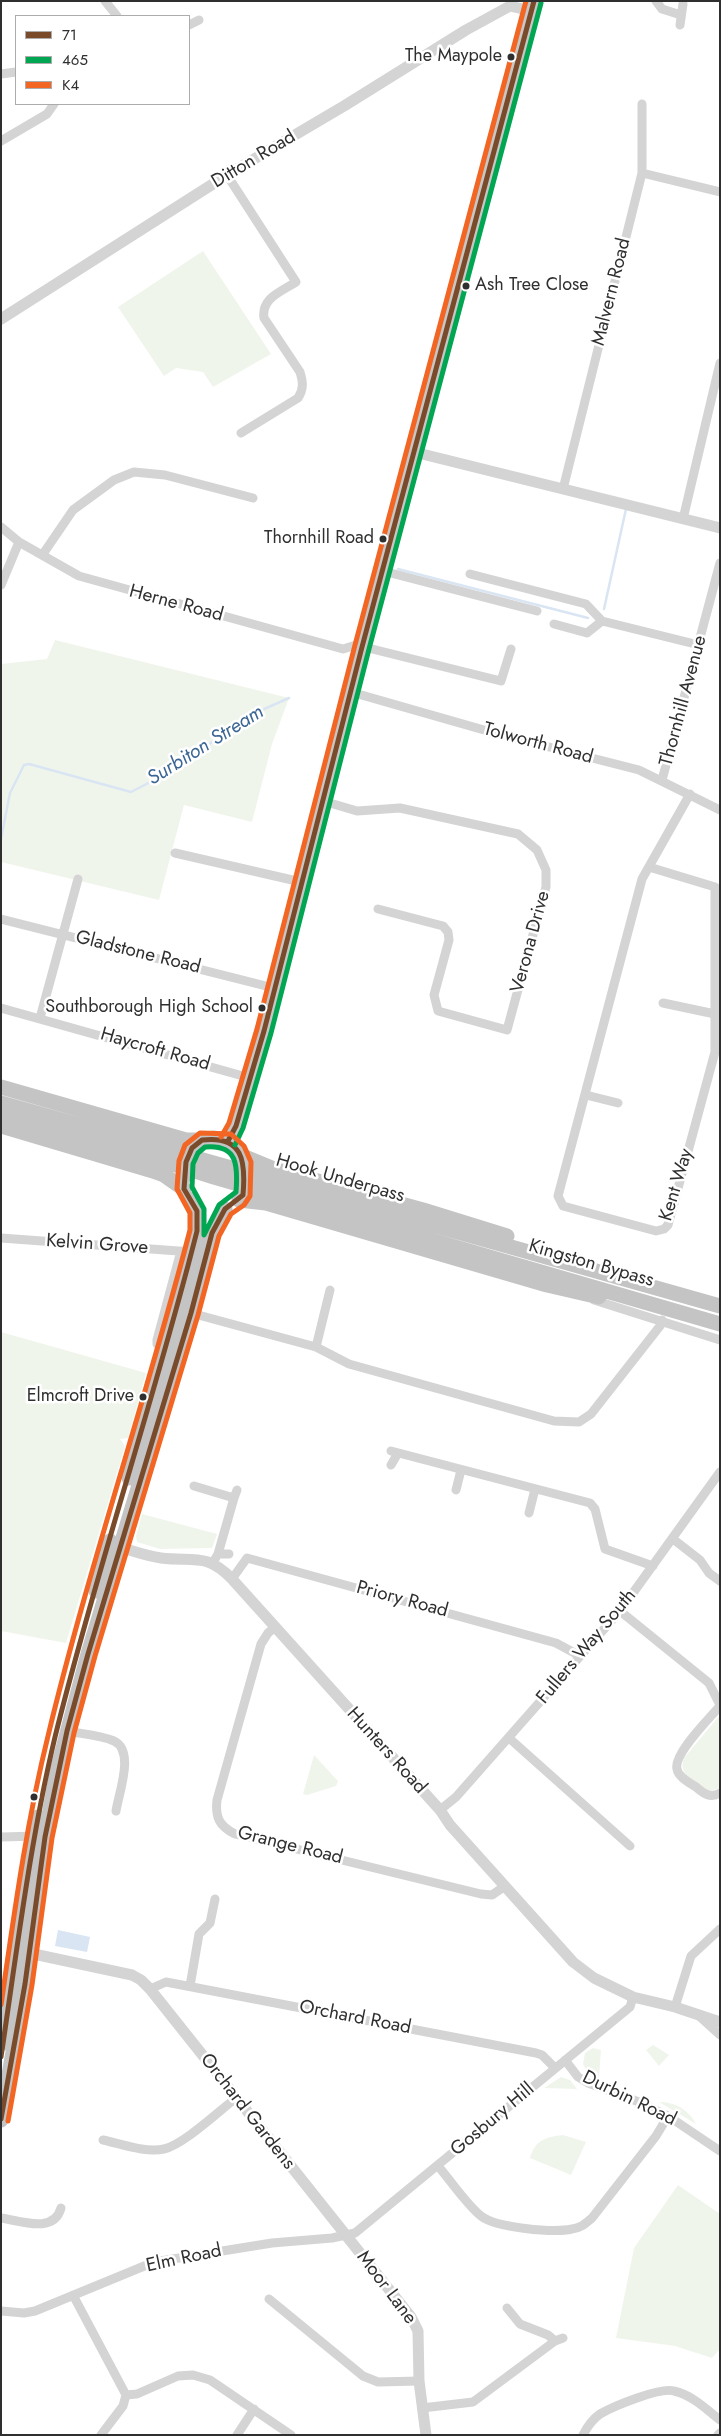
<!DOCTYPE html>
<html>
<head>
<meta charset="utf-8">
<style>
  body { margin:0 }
  #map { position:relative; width:721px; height:2436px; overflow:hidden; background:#fff; font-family:Jost,sans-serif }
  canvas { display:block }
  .frame { position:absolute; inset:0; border:2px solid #2f2f2f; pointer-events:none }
  .legend { position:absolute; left:15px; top:15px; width:175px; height:90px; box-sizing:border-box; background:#fff; border:1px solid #acacac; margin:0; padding:6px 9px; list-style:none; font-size:15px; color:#2f2f2f }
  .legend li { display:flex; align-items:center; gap:10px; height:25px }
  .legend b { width:25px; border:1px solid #acacac }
</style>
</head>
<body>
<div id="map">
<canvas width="721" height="2436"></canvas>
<div class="frame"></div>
<ul class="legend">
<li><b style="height:6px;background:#7a4b2a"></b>71</li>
<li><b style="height:6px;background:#00a651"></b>465</li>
<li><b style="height:6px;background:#f26522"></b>K4</li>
</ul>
</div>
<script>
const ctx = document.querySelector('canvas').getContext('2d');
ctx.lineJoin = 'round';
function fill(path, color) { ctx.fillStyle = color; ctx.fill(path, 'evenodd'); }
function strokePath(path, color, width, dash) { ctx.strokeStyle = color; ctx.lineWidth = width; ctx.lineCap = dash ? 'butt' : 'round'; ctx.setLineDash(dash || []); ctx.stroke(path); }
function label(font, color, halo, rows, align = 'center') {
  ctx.font = font + ' Jost,sans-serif'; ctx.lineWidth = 5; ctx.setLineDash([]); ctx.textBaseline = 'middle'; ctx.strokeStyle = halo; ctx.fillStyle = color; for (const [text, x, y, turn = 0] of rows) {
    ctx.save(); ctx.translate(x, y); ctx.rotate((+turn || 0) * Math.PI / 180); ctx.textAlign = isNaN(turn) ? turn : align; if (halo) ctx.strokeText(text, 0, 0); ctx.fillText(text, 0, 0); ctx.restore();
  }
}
fill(new Path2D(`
  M203,251L271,354L213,387L203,372L176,368L164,376L118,307Z
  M55,640L289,698L272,744L252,822L184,805L159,900L1,862V664L47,659Z
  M1,1332L146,1373L128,1438L120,1439L125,1446L66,1643L1,1631Z
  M142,1514L217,1534L212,1548L160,1549L137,1542L136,1536Z
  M720,1715V1788L707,1792C695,1783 677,1774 684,1758Z
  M314,1755L338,1781L336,1786L307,1795L303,1794Z
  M653,2045L669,2055L659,2066L646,2050Z
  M593,2048L601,2050L599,2078L588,2073L583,2064L585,2053Z
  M561,2077L570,2080L577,2089L544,2088Z
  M659,2102C676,2102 689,2110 696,2124Z
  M563,2135L586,2142L571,2175L530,2158C535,2140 546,2137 563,2135Z
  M678,2185L720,2214V2349L712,2358L675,2346L616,2338L634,2248Z`), '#f0f5ec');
fill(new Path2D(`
  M58,1930L90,1937L87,1952L55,1946Z`), '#d9e5f2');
strokePath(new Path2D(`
  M398,569L588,618
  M604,609L626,509
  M1,839L10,793L24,765L29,764L131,792L179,767L244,718L289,698`), '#d9e5f2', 2.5);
strokePath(new Path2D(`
  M105,1L117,16
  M656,1L662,9L681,15
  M189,25L199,20
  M680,25L683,4
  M1,74L16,72
  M642,104V173
  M1,141L47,114L54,104
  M227,175L296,282C281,292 261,298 264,318L300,372C303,382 304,389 298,398L241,433
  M563,489L642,173L720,192
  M683,519L720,363
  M1,527L19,542L79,576L343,649L356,645L501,681L511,649
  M43,554L73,510L114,480L134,472L165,475L253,498
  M383,571L537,611
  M470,574L586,604L602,621
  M1,585L19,542
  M602,621L699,645
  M554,624L587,633L602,621
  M351,692L498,734L639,770L720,810
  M662,780L720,563
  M323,801L357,811L400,808L518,834L537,850L546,870V887L507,1030L438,1011L434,995L449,940L448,932L443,926L378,909
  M175,853L301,882
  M649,867L715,887V1052L668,1225L664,1229L656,1231L563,1206L558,1196L642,879L690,794
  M1,919L274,988
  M663,1003L715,1014
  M1,1008L250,1078
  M40,1018L78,879
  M586,1095L618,1103
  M1,1238L192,1252
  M594,1300L720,1340
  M191,1313L316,1347L349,1364L554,1421L579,1422L591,1414L660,1326L662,1320
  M316,1347L330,1290
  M166,1351L157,1344V1340L181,1251
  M391,1451L590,1503L595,1509L605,1549L653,1566
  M391,1465L398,1453
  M194,1486L234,1498L237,1490
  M456,1490L461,1470
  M529,1513L535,1489
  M673,1539L700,1560L709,1573L720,1581
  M218,1554L234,1498
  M215,1559L218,1554H229
  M232,1579L247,1558L556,1643L580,1656
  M620,1611L709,1683L720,1705
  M275,1627L268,1633L261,1644L217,1800C215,1817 219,1826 235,1834L481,1894L492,1895L505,1886
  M720,1706C710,1718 673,1754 677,1769C678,1777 690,1783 696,1787C703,1793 710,1799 720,1793
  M67,1731C82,1734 100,1735 114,1741C135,1751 119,1792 116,1811
  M509,1738L630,1846
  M440,1810L456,1797L620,1611L720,1472
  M1,1837L38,1836
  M190,1986L199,1934L210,1923L215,1899
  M150,1989L166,1982L536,2053L542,2055L555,2068
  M675,2007L691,1956L720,1929
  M699,2016L720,2035
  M565,2060L578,2077L588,2083L639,2102L668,2116L720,2151
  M103,2140C122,2144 145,2153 164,2149C183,2145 219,2111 236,2098
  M438,2166C451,2181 466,2204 481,2216C496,2228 554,2233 572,2229C581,2228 586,2223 592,2218L656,2136L668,2116
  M1,2218C21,2221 54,2234 61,2208
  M73,2295L126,2395L123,2406L101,2435
  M269,2299L363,2376L378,2382L419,2381
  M507,2308L520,2324L548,2335L555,2341
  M1,2311L24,2313L35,2311L154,2262L272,2243L332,2238L355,2233L630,2007L633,1997
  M126,2395L137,2394L178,2376L193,2375L210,2380L291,2435
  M422,2408L473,2402L555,2341L563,2338
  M237,2435L254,2409
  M583,2435C587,2427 593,2419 600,2414C614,2406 660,2387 674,2391C692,2395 706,2409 720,2420
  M718,2435L720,2433`), '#d4d4d4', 9);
strokePath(new Path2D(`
  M1,319L227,175L344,106L466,30L510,6L531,11
  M414,452L720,528
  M119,1547C133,1551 146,1556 161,1558C193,1562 206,1552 232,1579L440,1810L450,1825L573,1962L594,1978L633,1997L675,2007L720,2022
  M29,1953L132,1975L141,1980L150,1989L411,2317L418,2331L419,2381L426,2435`), '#d4d4d4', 11);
strokePath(new Path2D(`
  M228,1141L236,1126L264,1031L362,647L534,1`), '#c7c7c7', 14);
strokePath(new Path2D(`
  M1,1087L186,1140H202
  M1,1103L720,1306
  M1,1114L98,1140L214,1177L720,1324
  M1,1126L153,1171L164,1175L184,1189
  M194,1145C216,1130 236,1141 244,1164
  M240,1155L274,1169L423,1210L507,1236
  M239,1200L266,1203L547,1285L599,1297
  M129,1478L161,1371L197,1231L198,1218L189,1199
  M96,1591L110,1541
  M3,2043L18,1937L38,1817
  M1,2120L25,1984L45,1837L57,1771L88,1654L191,1313L212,1233L225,1209`), '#c4c4c4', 15);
strokePath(new Path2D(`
  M183,1178L186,1162L192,1148
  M243,1195L245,1174L244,1164`), '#c4c4c4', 15);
strokePath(new Path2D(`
  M228,1141L236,1126L264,1031L362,647L534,1
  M1,2057C17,1950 30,1842 55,1737C97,1567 154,1401 197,1231V1211L184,1189L186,1162L192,1148L202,1140C243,1135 246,1161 243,1195L225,1209L212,1233L191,1313L88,1654L67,1731L45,1837L25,1984L1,2119`), '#7a4b2a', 5);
strokePath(new Path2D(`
  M235,1145L243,1128L271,1033L369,649L541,3
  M205,1147C238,1144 238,1166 236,1192L219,1205L204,1235V1209L192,1187L193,1164L198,1153Z`), '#00a651', 5);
strokePath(new Path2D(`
  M221,1137L229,1123L257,1029L355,645L526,1
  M1,2005C14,1915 26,1825 48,1736C89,1566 146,1400 190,1230V1213L177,1189L179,1161L185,1145L200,1133L231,1134L244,1146L251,1162L250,1196L244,1205L231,1214L219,1236L198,1315L95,1656L74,1733L52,1838L32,1985L8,2121`), '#f26522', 5);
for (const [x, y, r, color] of [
  [511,57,4.5,"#2f2f2f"],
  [466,286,4.5,"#2f2f2f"],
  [383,539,4.5,"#2f2f2f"],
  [262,1008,4.5,"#2f2f2f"],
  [143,1397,4.5,"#2f2f2f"],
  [34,1797,4.5,"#2f2f2f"]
]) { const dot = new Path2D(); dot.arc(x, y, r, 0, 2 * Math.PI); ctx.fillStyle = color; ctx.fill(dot); strokePath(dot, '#fff', 2); }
label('18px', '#2f2f2f', '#fff', [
  ["The Maypole",502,57],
  ["Ash Tree Close",475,286,"left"],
  ["Thornhill Road",374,539],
  ["Southborough High School",253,1008],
  ["Elmcroft Drive",134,1397]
], 'right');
label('19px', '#2f2f2f', '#fff', [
  ["Ditton Road",254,160,-31],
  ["Malvern Road",612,292,-76],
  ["Herne Road",176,604,15],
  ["Thornhill Avenue",684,701,-75],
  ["Tolworth Road",538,744,15],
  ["Verona Drive",531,942,-75],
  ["Gladstone Road",138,953,14],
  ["Haycroft Road",155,1050,16],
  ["Hook Underpass",340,1179,16],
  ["Kent Way",677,1185,-73],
  ["Kelvin Grove",97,1245,4],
  ["Kingston Bypass",591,1264,16],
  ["Priory Road",402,1600,15],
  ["Fullers Way South",587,1647,-50],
  ["Hunters Road",386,1751,48],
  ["Grange Road",290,1846,14],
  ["Orchard Road",355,2018,11],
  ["Durbin Road",629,2099,26],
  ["Orchard Gardens",247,2112,52],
  ["Gosbury Hill",493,2120,-40],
  ["Elm Road",184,2259,-12],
  ["Moor Lane",386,2288,53]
]);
label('italic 20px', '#3b6594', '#fff', [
  ["Surbiton Stream",206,746,-32]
]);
</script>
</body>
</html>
